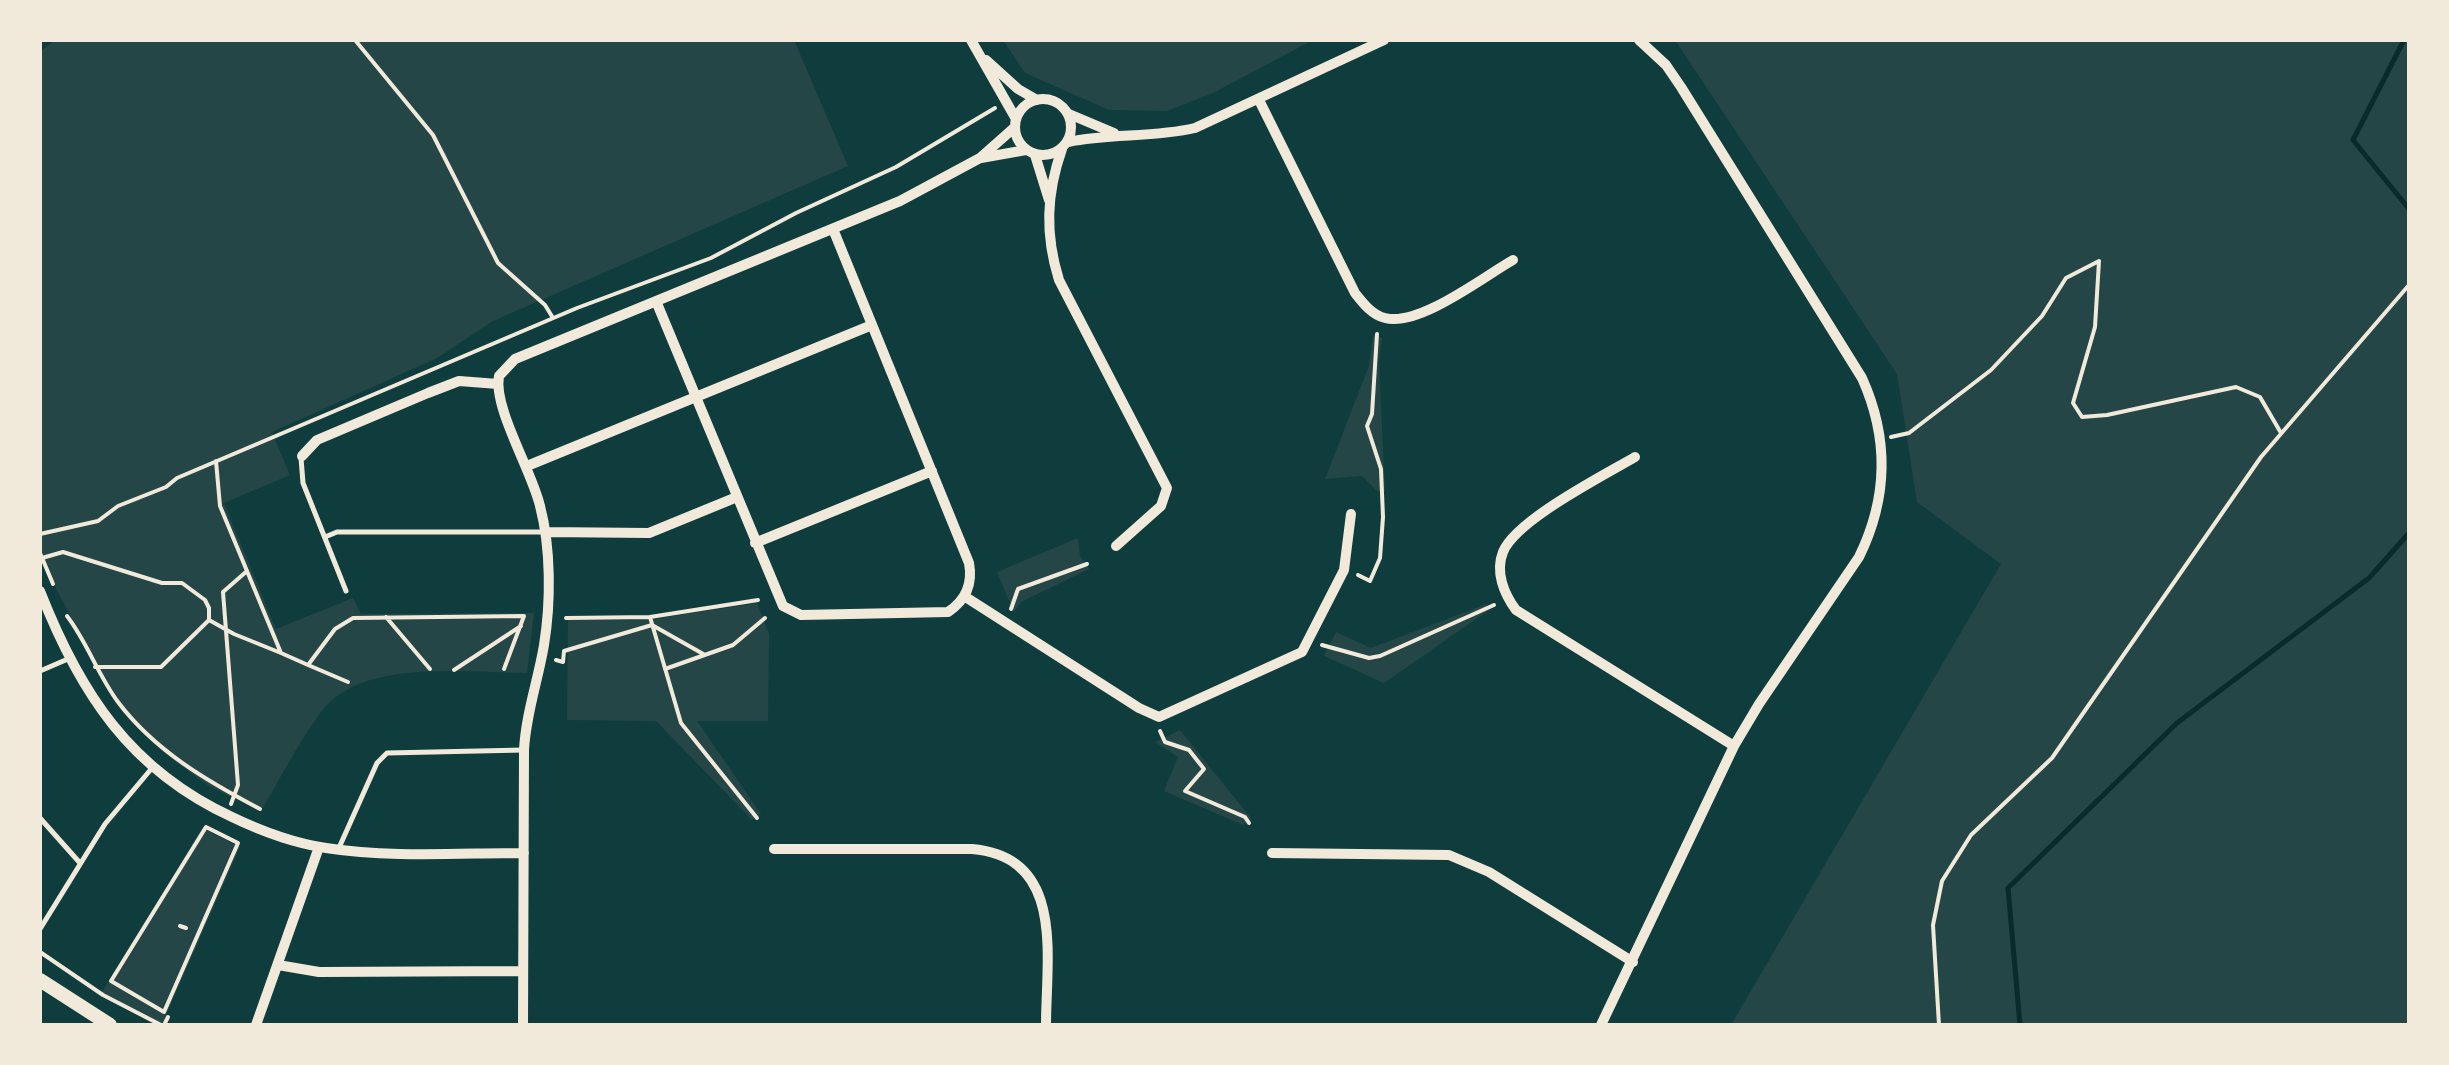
<!DOCTYPE html>
<html>
<head>
<meta charset="utf-8">
<style>
  body { margin:0 }
  #map { position:relative; width:2449px; height:1065px; overflow:hidden; background:#0f3d3e; font-family:Overpass,sans-serif }
  canvas { display:block }
  .frame { position:absolute; inset:0; border:42px solid #f1e9da; pointer-events:none }
</style>
</head>
<body>
<div id="map">
<canvas width="2449" height="1065"></canvas>
<div class="frame"></div>
</div>
<script>
const ctx = document.querySelector('canvas').getContext('2d');
ctx.lineJoin = 'round';
function fill(path, color) { ctx.fillStyle = color; ctx.fill(path, 'evenodd'); }
function strokePath(path, color, width, dash) { ctx.strokeStyle = color; ctx.lineWidth = width; ctx.lineCap = dash ? 'butt' : 'round'; ctx.setLineDash(dash || []); ctx.stroke(path); }
fill(new Path2D(`
  M55,40H794L848,166L493,321L437,358L272,432L290,475L224,503L276,629L353,598L361,614L534,613L527,673C466,673 361,658 321,712C298,743 280,779 261,811L209,786L164,753L119,708L40,558V52Z
  M1003,40H1313L1213,93L1167,111L1109,110L1025,73Z
  M1675,40H2409V1025H1731L2001,564L1917,502L1897,374Z
  M1373,335L1382,338L1379,361L1385,492L1377,491L1362,476L1325,479L1369,366Z
  M1078,538L1080,556L1089,569L1021,602L1014,612L997,572Z
  M757,603L769,634L768,721H697L761,814L752,820L656,721L567,720L568,620H647Z
  M1486,604L1489,610L1384,683L1324,656L1336,632L1371,648Z
  M1180,730L1251,818L1243,825L1164,791L1178,757L1155,742Z
  M202,828L240,847L162,1024L102,992Z`), '#244646');
strokePath(new Path2D(`
  M2404,40L2353,140L2409,209
  M2020,1025L2008,888L2177,723L2369,578L2409,533`), '#0a2a2b', 5);
strokePath(new Path2D(`
  M355,40L433,135L498,263L545,305L553,318
  M1891,437L1909,433L1991,370L2042,316L2066,278L2099,261L2095,327L2073,403L2082,417L2107,415L2236,387L2260,397L2281,433
  M216,461L220,506L281,653L308,665L335,629L353,618L524,616L504,669
  M40,534L98,521L118,506L166,487L177,478L577,308L711,258L796,213L896,167L995,108
  M40,553L53,584
  M42,558L63,552L162,583H182L205,600L209,608V620L161,667H95
  M1358,575L1370,581L1380,558L1383,517L1381,469L1367,426L1372,414L1377,334
  M1011,609L1018,589L1087,564
  M67,616C87,642 98,675 118,702C155,751 207,781 260,809
  M386,617L430,669
  M650,617L681,723L757,818
  M566,618L650,617L758,600
  M209,620L234,634L281,653
  M1322,645L1369,658L1380,656L1494,605
  M556,660L563,662L564,651L652,625L705,655
  M308,665L348,682
  M665,669L733,645L765,618
  M454,670L521,626
  M1160,731L1165,742L1189,750L1204,769L1185,791L1245,817L1249,823
  M231,804L238,785L223,592L247,571
  M206,827L238,843L164,1012L111,981Z
  M180,926L186,928
  M40,952L103,995L161,1025
  M165,1023L168,1017
  M1939,1025L1933,925L1942,881L1971,835L2052,758L2261,457L2409,285`), '#f1e9da', 4);
strokePath(new Path2D(`
  M301,458L303,483L346,591
  M325,537L337,532H545
  M40,671L68,659
  M40,818L80,863
  M338,850L377,763L387,753L524,750
  M40,929L105,824L152,768`), '#f1e9da', 5);
strokePath(new Path2D(`
  M971,40L1016,119
  M986,60L1018,89L1037,100
  M1015 127a28 28 0 1 1 56 0a28 28 0 1 1-56 0Z
  M1259,100L1355,293C1363,303 1372,315 1385,318C1419,327 1483,277 1513,260
  M1069,114L1114,133
  M1068,142C1110,133 1153,138 1195,128L1384,40
  M1062,149C1046,194 1045,235 1059,280L1167,488L1161,506L1116,546
  M1035,155L1049,200
  M981,158L1026,150
  M656,301L783,606L801,615L948,612C966,600 973,584 969,563L833,229
  M302,456L317,440L428,393L459,381L498,384
  M1635,457C1603,476 1516,520 1503,552C1495,572 1504,594 1516,610L1734,746
  M527,466L872,325
  M545,532L649,533L737,497
  M755,543L932,471
  M40,591C80,693 130,770 232,817C261,831 293,843 326,848C390,858 459,853 524,853
  M964,596L1139,708L1159,717L1302,652L1344,570L1351,514
  M774,849H972C1066,857 1046,957 1046,1025
  M1272,853L1449,855L1489,872L1633,962
  M278,965L319,972L523,971
  M256,1025L319,847
  M523,1025L524,750C526,713 538,681 544,645C551,602 551,548 540,506C532,471 493,408 499,376L515,359L900,201L980,158L1015,127
  M1601,1025L1734,746L1759,704L1859,557C1888,498 1889,438 1862,378L1681,87L1666,65L1639,40`), '#f1e9da', 10);
strokePath(new Path2D(`
  M40,980L110,1025`), '#f1e9da', 14);
</script>
</body>
</html>
